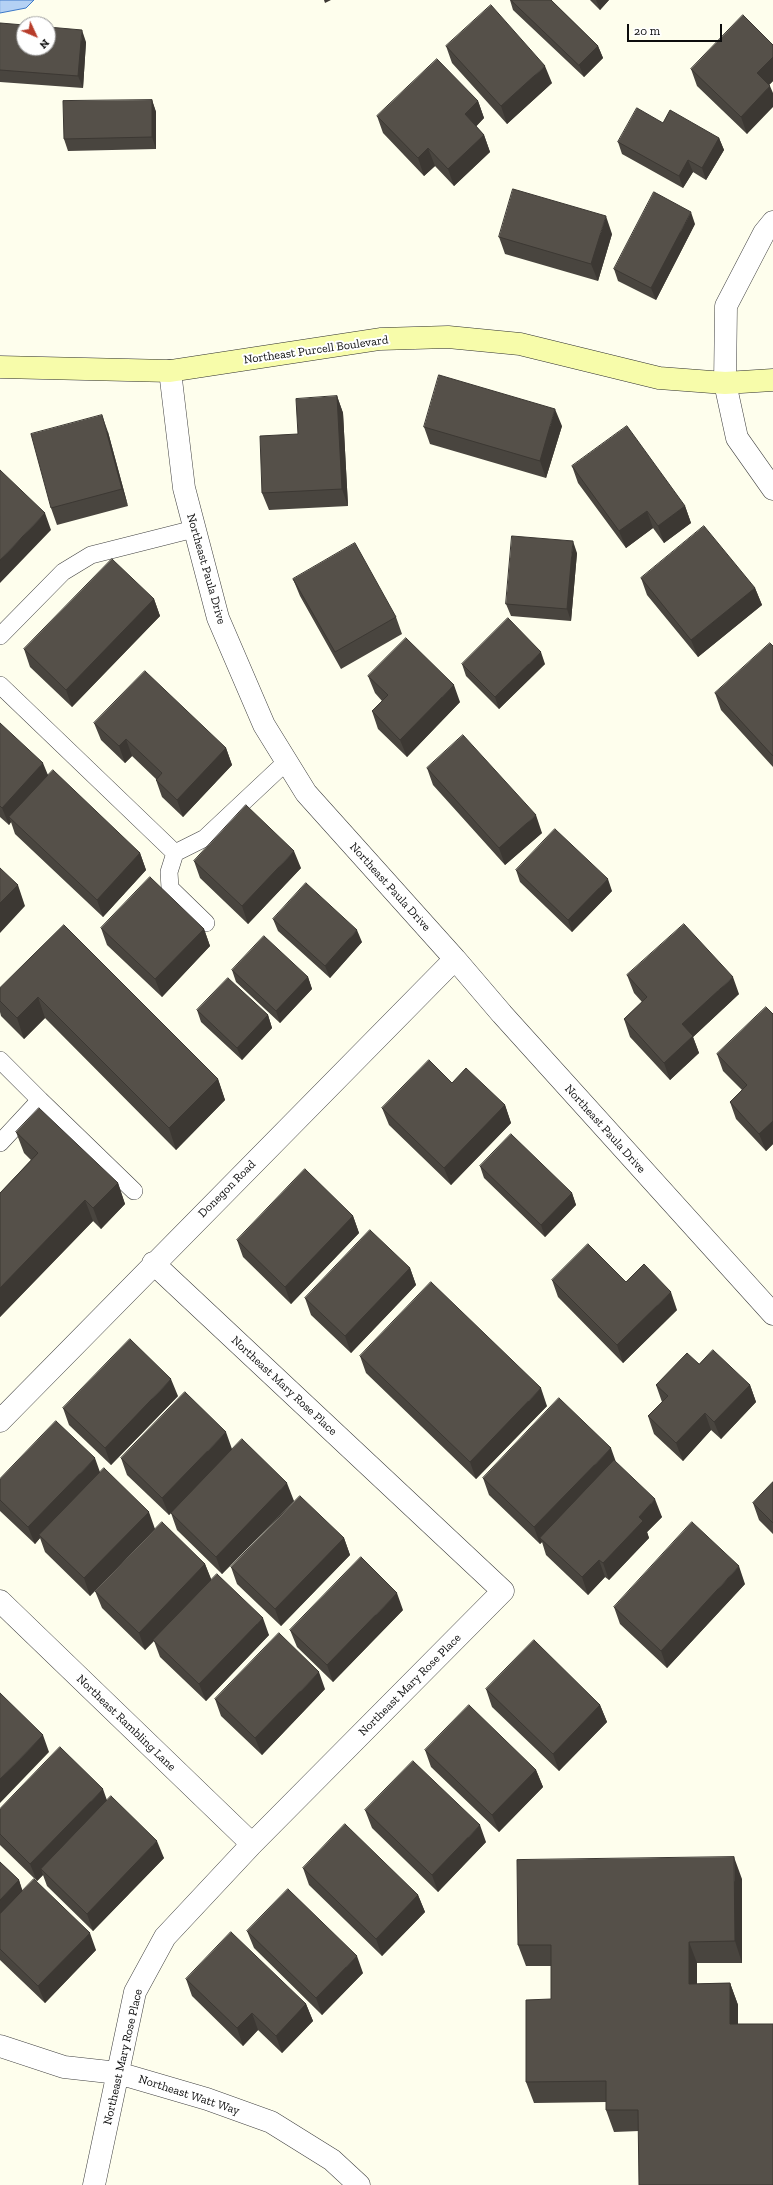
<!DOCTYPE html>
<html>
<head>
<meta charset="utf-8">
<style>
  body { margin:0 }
  #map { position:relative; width:773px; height:2185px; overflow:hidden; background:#fefeed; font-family:"Zilla Slab",serif }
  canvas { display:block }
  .north { position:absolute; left:16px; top:16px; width:40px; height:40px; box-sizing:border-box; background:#fff; border:1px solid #9e9e9e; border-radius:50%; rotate:134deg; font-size:11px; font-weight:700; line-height:16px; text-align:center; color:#0d0d0d }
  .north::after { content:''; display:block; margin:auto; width:14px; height:18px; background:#b73c2a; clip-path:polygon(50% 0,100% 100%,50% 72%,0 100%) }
  .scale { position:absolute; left:627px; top:24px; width:95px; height:18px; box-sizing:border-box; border:2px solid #0d0d0d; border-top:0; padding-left:5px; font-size:12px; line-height:14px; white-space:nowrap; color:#0d0d0d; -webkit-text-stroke:3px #fff; paint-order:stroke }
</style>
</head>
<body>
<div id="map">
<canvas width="773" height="2185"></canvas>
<div class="north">N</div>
<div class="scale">20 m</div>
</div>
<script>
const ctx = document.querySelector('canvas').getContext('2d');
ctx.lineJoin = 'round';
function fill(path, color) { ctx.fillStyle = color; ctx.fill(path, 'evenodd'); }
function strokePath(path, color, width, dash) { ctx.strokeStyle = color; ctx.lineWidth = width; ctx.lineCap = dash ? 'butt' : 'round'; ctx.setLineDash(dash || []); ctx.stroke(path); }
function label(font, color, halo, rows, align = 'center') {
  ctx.font = font + ' "Zilla Slab",serif'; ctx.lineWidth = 4; ctx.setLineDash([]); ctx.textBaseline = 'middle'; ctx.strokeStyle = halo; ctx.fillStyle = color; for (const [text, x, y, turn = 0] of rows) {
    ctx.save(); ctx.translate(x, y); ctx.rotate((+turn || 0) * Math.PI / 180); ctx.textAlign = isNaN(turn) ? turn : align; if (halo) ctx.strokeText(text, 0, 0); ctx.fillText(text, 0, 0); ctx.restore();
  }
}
const water = new Path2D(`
  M0,0H34L26,8L0,13Z`);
fill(water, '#b4d1f4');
strokePath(water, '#3d79c8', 1);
const lane = new Path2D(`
  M0,636L63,572L91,555L194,529
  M0,685L175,853L205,838L286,762
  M175,853L169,872L170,888L206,923
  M0,1060L40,1100
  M0,1143L40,1100L134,1191`);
const street = new Path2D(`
  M773,222L764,233L726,306L725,383L737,438L773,489
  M170,371L184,488L218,618L264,725L306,793L455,959L502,1014L773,1314
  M0,1421L455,959
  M0,1601L252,1844
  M0,2046L64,2067L118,2073L207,2099L271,2122L332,2160L359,2185
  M94,2185L135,1992L165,1937L252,1844L503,1591L153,1263`);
const secondary = new Path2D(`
  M0,367L170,371L380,339L448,337L520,344L659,378L725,383L773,380`);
strokePath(lane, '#404040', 18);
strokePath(street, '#404040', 23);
strokePath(secondary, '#2f2f2f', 23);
strokePath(lane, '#fff', 17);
strokePath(street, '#fff', 22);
strokePath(secondary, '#f7fcaa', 22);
fill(new Path2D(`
  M510,0H551L598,46L603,58L584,77L513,10Z
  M590,0H609L600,10Z
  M0,23L86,42L83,88L0,82Z
  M773,45V81L769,85L747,134L697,86L691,69Z
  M446,46L552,83L507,124L452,63Z
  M152,100L156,112V149L68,151L64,139Z
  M478,101L484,118L476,126L484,135L490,152L454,186L435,166L424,176L383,133L377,116Z
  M663,123L719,138L724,150L706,180L693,172L683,188L622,154L618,142Z
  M695,224L656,300L618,281L614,269Z
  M612,234L598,281L505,254L499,237Z
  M337,396L343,413L348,506L269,510L262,493L298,434Z
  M562,426L546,478L430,444L424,427Z
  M108,432L128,506L57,525L51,508Z
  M572,466L685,506L691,523L664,543L653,528L626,548L578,483Z
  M577,553L571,621L511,616L506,604Z
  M641,578L755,588L762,605L698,657L647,595Z
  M293,579L396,617L402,634L341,669L300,596Z
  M154,599L160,616L72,707L30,667L24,649Z
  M773,646V767L721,710L715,693Z
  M462,664H545L499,709L466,676Z
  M368,676L460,702L407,757L378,729L372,711L382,701L375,693Z
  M0,723L48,775L140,853L146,870L103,917L15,834L11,822L9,825L0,817Z
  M94,723L226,748L232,765L183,817L162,797L156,780V779L132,756L125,763L101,740Z
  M427,768L542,833L505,865L433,785Z
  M194,861L301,868L248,924L200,878Z
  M516,870L612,891L572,932L520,882Z
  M273,919L362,942L330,978L278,931Z
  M64,925L218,1079L225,1100L176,1150L45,1018L24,1039L1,1016L0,1012V988Z
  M101,928L204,929L210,946L162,997L107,945Z
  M232,970L308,977L312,989L280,1023L236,982Z
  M627,975L739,994L693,1037L699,1053L670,1080L630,1037L624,1019L642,1002L634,993Z
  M197,1010L268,1015L272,1028L242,1060L201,1022Z
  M773,1014V1144L766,1151L736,1119L730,1102L742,1090L723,1071L717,1054Z
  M452,1083L505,1105L511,1123L451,1185L389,1125L382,1108Z
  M16,1132L118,1183L125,1204L101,1229L93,1221L0,1317V1193L31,1160L24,1153Z
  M480,1166L572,1193L576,1205L545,1237L484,1178Z
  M353,1216L359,1233L291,1304L243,1257L237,1240Z
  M410,1268L416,1285L351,1353L311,1315L305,1298Z
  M552,1280L677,1310L623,1363L558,1297Z
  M360,1356L547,1406L476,1479L366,1373Z
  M699,1364L750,1385L756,1402L721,1439L711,1430L683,1461L654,1434L648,1416L662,1402L656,1385Z
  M178,1396L111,1465L69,1425L63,1408Z
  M232,1449L294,1501L222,1574L177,1530L171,1513L169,1515L127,1475L121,1458Z
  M616,1462L662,1517L647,1532L649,1538L609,1580L605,1577L588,1595L546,1555L542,1542L540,1544L489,1495L483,1478Z
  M100,1472L155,1529L90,1596L45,1552L40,1538L35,1544L0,1511V1479Z
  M773,1482V1534L759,1520L753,1503Z
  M344,1538L350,1555L281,1626L237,1584L231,1567Z
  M205,1564L211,1580L269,1635L206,1701L160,1657L154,1641L145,1650L102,1608L95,1591Z
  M745,1584L667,1668L620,1624L614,1607Z
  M403,1610L333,1682L297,1647L290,1630Z
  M325,1689L262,1755L221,1716L215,1699Z
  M486,1689L600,1705L607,1722L559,1771L492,1707Z
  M425,1750L536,1770L543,1787L499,1832L431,1767Z
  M107,1800L164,1858L93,1931L47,1886L43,1875L37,1881L0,1845V1809Z
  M365,1810L486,1842L438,1892L372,1828Z
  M0,1862L19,1880L22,1891L96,1950L45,2003L0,1960Z
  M303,1868L418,1895L425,1912L382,1956L309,1885Z
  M742,1879V1963H697V1984L730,1983L738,2005V2024L639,2131L614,2132L606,2110V2102L534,2103L526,2082L551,1999V1966H526L518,1945Z
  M247,1931L363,1973L322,2015L254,1948Z
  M186,1979L306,2004L313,2021L282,2053L258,2030L243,2046L192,1996Z`), '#49453f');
fill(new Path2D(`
  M324,0H331L325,3Z
  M596,0H609L600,10Z
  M82,30L86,42L83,88L78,76Z
  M598,46L603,58L584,77L579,65Z
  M773,57V81L763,91L757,73Z
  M545,66L552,83L507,124L501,106Z
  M770,86L773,93V107L747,134L741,117Z
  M152,100L156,112V149L152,137Z
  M478,101L484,118L471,132L465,114Z
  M484,135L490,152L454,186L448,169Z
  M719,138L724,150L706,180L702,168Z
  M428,148L435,166L424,176L418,158Z
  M688,160L693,172L683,188L679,176Z
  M691,212L695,224L656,300L651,288Z
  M606,216L612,234L598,281L591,264Z
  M337,396L343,413L348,506L342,489Z
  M555,409L562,426L546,478L540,461Z
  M102,415L108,432L128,506L122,489Z
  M685,506L691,523L664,543L658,526Z
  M647,511L653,528L626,548L619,531Z
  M45,513L51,530L0,583V560Z
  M573,541L577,553L571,621L567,609Z
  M755,588L762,605L698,657L691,640Z
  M154,599L160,616L72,707L66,690Z
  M541,652L545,664L499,709L495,697Z
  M454,685L460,702L407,757L400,740Z
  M126,739L132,756L125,763L119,746Z
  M226,748L232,765L183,817L177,800Z
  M43,763L50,780L9,817L11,822L9,825L2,808Z
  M536,815L542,833L505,865L499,848Z
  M294,851L301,868L248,924L242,906Z
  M140,853L146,870L103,917L97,900Z
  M608,879L612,891L572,932L568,920Z
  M18,885L25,906L0,933V903Z
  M204,929L210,946L162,997L155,979Z
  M357,930L362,942L330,978L325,966Z
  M308,977L312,989L280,1023L276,1011Z
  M733,977L739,994L693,1037L699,1053L670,1080L664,1063L682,1024Z
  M38,997L45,1018L24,1039L17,1018Z
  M268,1015L272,1028L242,1060L237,1048Z
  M218,1079L225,1100L176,1150L169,1128Z
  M505,1105L511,1123L451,1185L444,1168Z
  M773,1121V1144L766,1151L759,1134Z
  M118,1183L125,1204L101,1229L93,1208Z
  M572,1193L576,1205L545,1237L541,1225Z
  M85,1200L93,1221L0,1317V1288Z
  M353,1216L359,1233L291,1304L285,1287Z
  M410,1268L416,1285L351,1353L345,1336Z
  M671,1292L677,1310L623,1363L617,1345Z
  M171,1379L178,1396L111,1465L105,1448Z
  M750,1385L756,1402L721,1439L714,1422Z
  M541,1388L547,1406L476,1479L470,1462Z
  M705,1413L711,1430L683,1461L676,1443Z
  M226,1432L232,1449L169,1515L162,1498Z
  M611,1448L617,1465L540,1538L542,1542L540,1544L534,1527Z
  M95,1458L101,1475L39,1535L40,1538L35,1544L28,1527Z
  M287,1483L294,1501L222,1574L216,1557Z
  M655,1499L662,1517L647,1532L649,1538L609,1580L603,1563L639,1517Z
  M149,1512L155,1529L90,1596L84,1578Z
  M344,1538L350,1555L281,1626L275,1609Z
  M599,1560L605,1577L588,1595L582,1577Z
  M205,1564L212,1581L145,1650L139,1633Z
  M739,1566L745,1584L667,1668L661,1651Z
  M397,1593L403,1610L333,1682L327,1665Z
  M263,1618L269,1635L206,1701L199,1684Z
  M319,1672L325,1689L262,1755L255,1738Z
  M600,1705L607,1722L559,1771L553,1754Z
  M43,1735L49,1752L0,1803V1779Z
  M536,1770L543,1787L499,1832L492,1815Z
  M103,1789L109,1806L41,1869L43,1875L37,1881L30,1864Z
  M480,1825L486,1842L438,1892L432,1875Z
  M157,1841L164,1858L93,1931L87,1914Z
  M734,1857L742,1879V1963L735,1941Z
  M19,1880L25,1898L0,1923V1900Z
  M418,1895L425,1912L382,1956L376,1939Z
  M90,1933L96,1950L45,2003L38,1986Z
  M689,1942L697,1963V2005L689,1984Z
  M357,1956L363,1973L322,2015L316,1998Z
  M730,1983L738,2005V2045L730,2024Z
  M306,2004L313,2021L282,2053L276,2036Z
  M252,2013L258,2030L243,2046L237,2028Z`), '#3c3833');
const building = new Path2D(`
  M511,0H551L598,46L579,65Z
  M491,5L545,66L501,106L446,46Z
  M743,15L773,45V57L757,73L770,86L741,117L691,69Z
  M0,23L24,25V48H48V27L82,30L78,76L0,70Z
  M437,59L478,101L465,114L484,135L448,169L428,148L418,158L377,116Z
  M152,100V137L64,139L63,101Z
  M637,108L663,123L670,110L719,138L702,168L688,160L679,176L618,142Z
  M513,189L606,216L591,264L499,237Z
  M654,192L691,212L651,288L614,269Z
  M439,375L555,409L540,461L424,427Z
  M337,396L342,489L262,493L260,436L298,434L296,399Z
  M102,415L122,489L51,508L31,434Z
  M627,426L685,506L658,526L647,511L619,531L572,466Z
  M0,470L45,513L0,560Z
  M704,526L755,588L691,640L641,578Z
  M512,536L573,541L567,609L506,604Z
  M355,543L396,617L335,652L293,579Z
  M112,559L154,599L66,690L24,649Z
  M508,618L541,652L495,697L462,664Z
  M406,638L454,685L400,740L372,711L388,695L368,676Z
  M770,643L773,646V756L715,693Z
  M145,671L226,748L177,800L156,780L162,773L126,739L119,746L94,723Z
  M0,723L43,763L2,808L0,806Z
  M463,735L536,815L499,848L427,768Z
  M53,770L140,853L97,900L9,817Z
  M246,805L294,851L242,906L194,861Z
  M555,829L608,879L568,920L516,870Z
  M0,868L18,885L0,903Z
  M150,877L204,929L155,979L101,928Z
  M306,883L357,930L325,966L273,919Z
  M684,924L733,977L682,1024L693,1036L664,1063L624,1019L647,997L627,975Z
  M64,925L218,1079L169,1128L38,997L17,1018L0,1001V988Z
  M264,936L308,977L276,1011L232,970Z
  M228,978L268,1015L237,1048L197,1010Z
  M766,1007L773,1014V1121L759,1134L730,1102L747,1085L717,1054Z
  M429,1060L452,1083L466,1068L505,1105L444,1168L382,1108Z
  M39,1108L118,1183L93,1208L85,1200L0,1288V1193L38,1153L16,1132Z
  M511,1134L572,1193L541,1225L480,1166Z
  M305,1169L353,1216L285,1287L237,1240Z
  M370,1230L410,1268L345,1336L305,1298Z
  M588,1244L626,1282L644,1264L671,1292L617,1345L552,1280Z
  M431,1282L541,1388L470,1462L360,1356Z
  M130,1339L171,1379L105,1448L63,1408Z
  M713,1350L750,1385L714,1422L705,1413L676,1443L648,1416L668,1396L656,1385L687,1353L699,1364Z
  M185,1392L226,1432L162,1498L121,1458Z
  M559,1398L611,1448L534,1527L483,1478Z
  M56,1421L95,1458L28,1527L0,1500V1479Z
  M242,1439L287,1483L216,1557L171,1513Z
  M614,1460L655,1499L639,1517L643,1521L603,1563L599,1560L582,1577L540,1538Z
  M104,1468L149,1512L84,1578L39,1535Z
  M773,1482V1523L753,1503Z
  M300,1496L344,1538L275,1609L231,1567Z
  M162,1522L205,1564L139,1633L95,1591Z
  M692,1522L739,1566L661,1651L614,1607Z
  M361,1557L397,1593L327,1665L290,1630Z
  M217,1574L263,1618L199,1684L153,1640Z
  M279,1633L319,1672L255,1738L215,1699Z
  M534,1640L600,1705L553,1754L486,1689Z
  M0,1693L43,1735L0,1779Z
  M469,1705L536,1770L492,1815L425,1750Z
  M60,1747L103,1789L30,1864L0,1834V1809Z
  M413,1761L480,1825L432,1875L365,1810Z
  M111,1796L157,1841L87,1914L41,1869Z
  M345,1824L418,1895L376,1939L303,1868Z
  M734,1857L735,1941L689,1942V1984L730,1983V2024H773V2185H639L638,2110H606V2081L526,2082V2000L551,1999V1945H518L517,1860Z
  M0,1862L19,1880L0,1900Z
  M34,1879L90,1933L38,1986L0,1949V1914Z
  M288,1889L357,1956L316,1998L247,1931Z
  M231,1932L306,2004L276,2036L252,2013L237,2028L186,1979Z`);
fill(building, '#555049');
strokePath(building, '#3c3833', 1);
label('12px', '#0d0d0d', '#fff', [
  ["Northeast Purcell Boulevard",316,350,-8],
  ["Northeast Paula Drive",206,569,74],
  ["Northeast Paula Drive",390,887,48],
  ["Northeast Paula Drive",605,1129,48],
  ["Donegon Road",227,1189,-45],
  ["Northeast Mary Rose Place",284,1386,43],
  ["Northeast Mary Rose Place",410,1685,-45],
  ["Northeast Rambling Lane",126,1723,44],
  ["Northeast Mary Rose Place",123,2057,-77],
  ["Northeast Watt Way",189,2095,18]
]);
</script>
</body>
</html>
